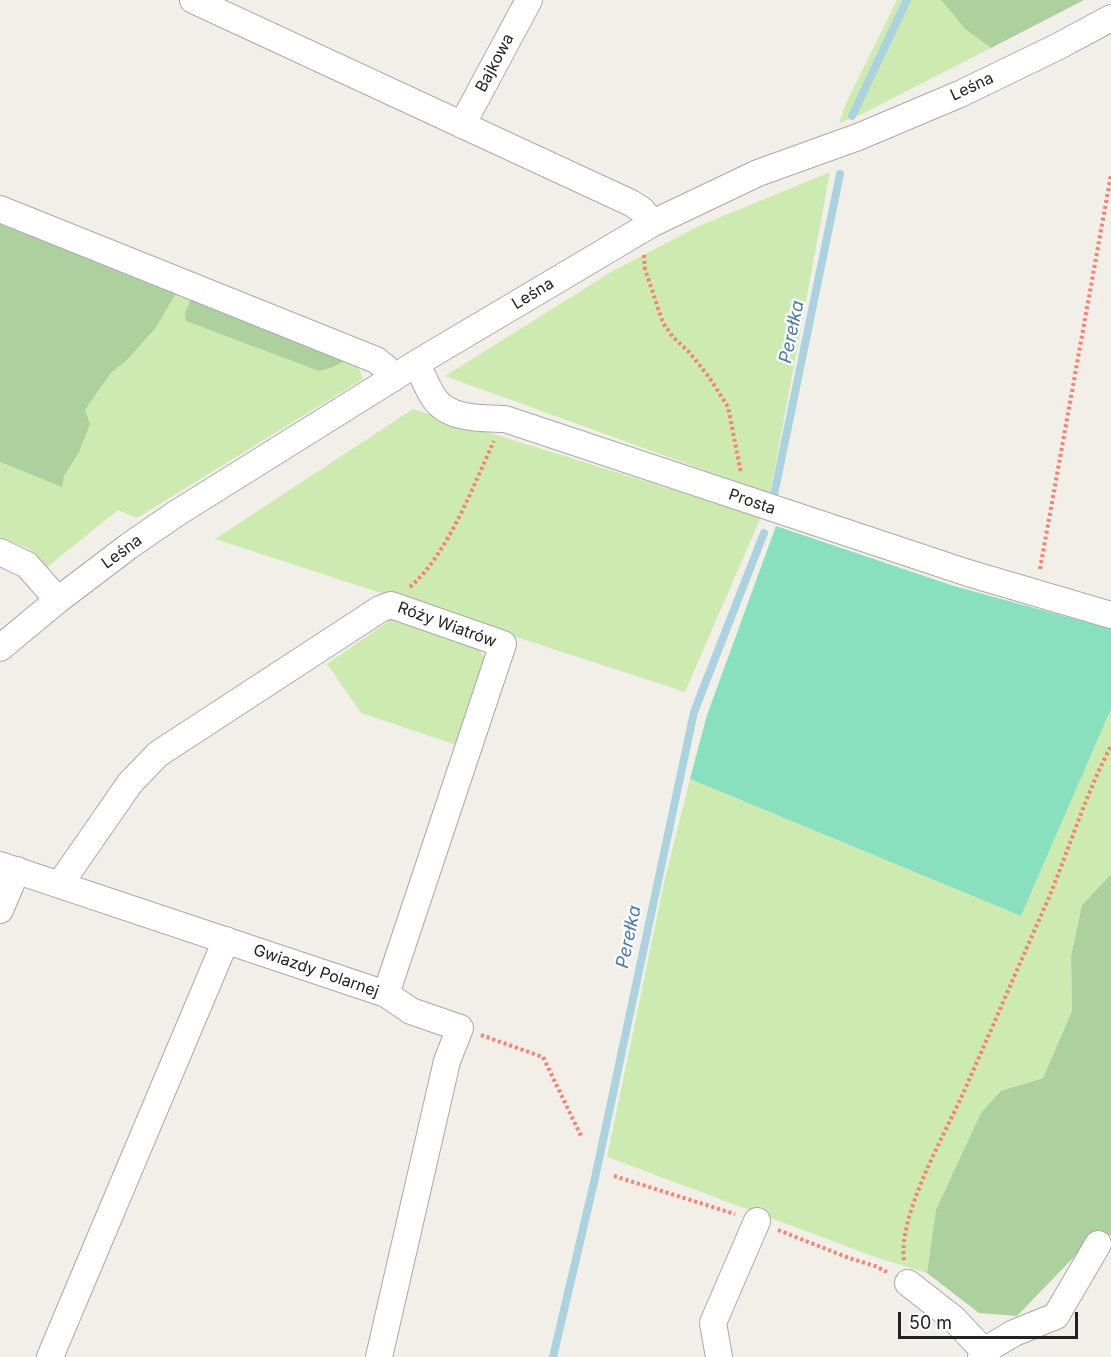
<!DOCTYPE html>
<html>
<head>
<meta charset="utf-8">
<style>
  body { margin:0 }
  #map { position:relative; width:1111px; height:1357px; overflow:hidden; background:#f2efe9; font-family:Inter,sans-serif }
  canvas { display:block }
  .scale { position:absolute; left:898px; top:1312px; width:180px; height:27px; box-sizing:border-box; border:3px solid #222; border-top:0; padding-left:8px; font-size:18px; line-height:21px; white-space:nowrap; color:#222; -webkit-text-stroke:4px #fff; paint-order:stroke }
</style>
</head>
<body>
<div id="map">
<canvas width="1111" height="1357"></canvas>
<div class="scale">50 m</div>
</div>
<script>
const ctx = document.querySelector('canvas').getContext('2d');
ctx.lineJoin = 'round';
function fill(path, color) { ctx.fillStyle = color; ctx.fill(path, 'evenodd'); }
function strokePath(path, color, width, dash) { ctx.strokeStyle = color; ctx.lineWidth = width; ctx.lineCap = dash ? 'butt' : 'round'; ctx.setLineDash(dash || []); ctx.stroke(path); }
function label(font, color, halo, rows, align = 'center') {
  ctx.font = font + ' Inter,sans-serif'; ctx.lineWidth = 4.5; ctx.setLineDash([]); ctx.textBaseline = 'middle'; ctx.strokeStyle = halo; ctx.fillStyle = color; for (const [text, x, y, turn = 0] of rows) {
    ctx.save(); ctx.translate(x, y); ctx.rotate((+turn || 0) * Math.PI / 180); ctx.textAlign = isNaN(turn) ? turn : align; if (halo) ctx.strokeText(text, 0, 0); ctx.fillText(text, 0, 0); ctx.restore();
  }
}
fill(new Path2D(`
  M897,0H941L965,29L991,48L862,114L839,123L847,101Z
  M830,172L770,494L445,376L611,272L699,226Z
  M177,292L348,359L358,366L363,379L137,518L118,510L46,568L29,549L0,537V462L62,486L64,476L78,454L85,410L111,373L126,361L155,329Z
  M413,409L761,517L685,692L215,539Z
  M396,616L476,642L486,661L456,745L361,713L327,664Z
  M1111,709V874L1082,905L1071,956L1072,1011L1043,1078L1001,1091L937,1210L927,1273L878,1258L607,1157L664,883L690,779L1021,916Z`), '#cdebb0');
fill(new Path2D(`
  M941,0H1084L991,48L965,29Z
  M0,224L177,292L155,329L126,361L111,373L85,410L90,424L78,454L64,476L62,487L0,462Z
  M192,297L348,359L333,367L319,371L186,321L185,313Z
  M1111,874V1236L1100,1230L1017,1316L979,1313L927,1273L936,1210L981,1113L1001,1091L1043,1078L1072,1011L1071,956L1082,905Z`), '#add19e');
fill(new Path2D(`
  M776,526L954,586L1111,629V709L1021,916L690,779L707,715Z`), '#88e0be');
strokePath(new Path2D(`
  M852,116L907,0
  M774,495L840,174
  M553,1357L595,1178L694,712L764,533`), '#aad3df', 8);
const minor = new Path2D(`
  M193,0L631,203L642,210L653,223
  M462,125L529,0
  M0,209L376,360L385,367L392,379
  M417,363C422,374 427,388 434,398C449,420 481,418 505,419L968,573L1111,615
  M0,552L27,565L58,600
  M0,648L58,600L129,546L177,513L417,363L653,223L758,173L858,137L960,94L1057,47L1111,18
  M0,865L386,994L411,1011L460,1028L447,1061L379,1357
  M60,884L130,783L158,754L380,609L391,605L503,644L386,994
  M0,910L17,870
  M908,1283L954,1319L984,1351L981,1357
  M984,1351L1014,1333L1056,1316L1098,1244
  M50,1357L226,940
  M719,1357L713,1323L757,1221`);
strokePath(minor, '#a9a9a9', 28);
strokePath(new Path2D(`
  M644,255L645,269L663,323L673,337L689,352L709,377L728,407L741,473
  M1040,569L1111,175
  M410,587C448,554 473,486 494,441
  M481,1035L543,1057L582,1138
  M614,1176L735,1214
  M778,1230L849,1258L875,1266L889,1273
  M904,1260C898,1217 942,1139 961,1098C990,1033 1018,967 1047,902C1069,850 1085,795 1111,746`), '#fa8072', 4, [3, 3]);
strokePath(minor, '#fff', 26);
label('16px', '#222', '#fff', [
  ["Bajkowa",495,63,-62],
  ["Leśna",972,87,-25],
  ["Leśna",533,294,-31],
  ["Prosta",752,502,19],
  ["Leśna",122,552,-36],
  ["Róży Wiatrów",447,625,20],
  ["Gwiazdy Polarnej",316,971,19]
]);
label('italic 18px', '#4a7aab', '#fff', [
  ["Perełka",792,332,-78],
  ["Perełka",629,937,-78]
]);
</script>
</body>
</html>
